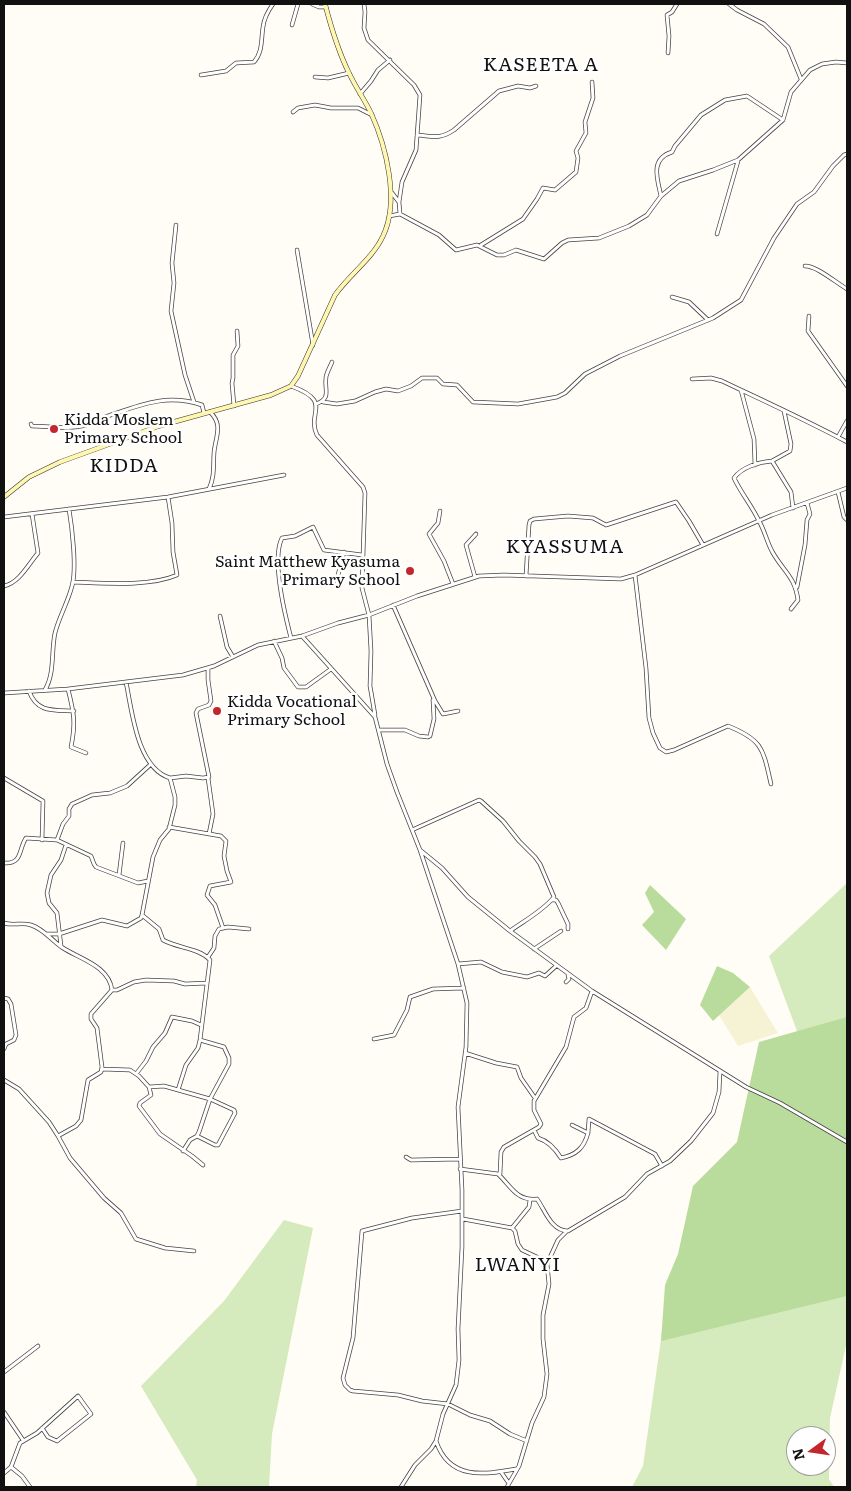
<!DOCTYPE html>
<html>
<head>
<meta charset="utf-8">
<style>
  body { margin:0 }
  #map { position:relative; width:851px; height:1491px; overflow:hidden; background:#fffdf5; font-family:Literata,serif }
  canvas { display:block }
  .frame { position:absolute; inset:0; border:5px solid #111; pointer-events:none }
  .north { position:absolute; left:786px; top:1426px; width:50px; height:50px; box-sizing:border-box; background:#fff; border:1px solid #a0a0a0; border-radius:50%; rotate:256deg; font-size:14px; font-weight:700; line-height:20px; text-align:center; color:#111 }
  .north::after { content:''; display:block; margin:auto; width:18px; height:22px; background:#c4262e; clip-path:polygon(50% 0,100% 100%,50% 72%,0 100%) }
</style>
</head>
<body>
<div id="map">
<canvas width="851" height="1491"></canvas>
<div class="frame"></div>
<div class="north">N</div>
</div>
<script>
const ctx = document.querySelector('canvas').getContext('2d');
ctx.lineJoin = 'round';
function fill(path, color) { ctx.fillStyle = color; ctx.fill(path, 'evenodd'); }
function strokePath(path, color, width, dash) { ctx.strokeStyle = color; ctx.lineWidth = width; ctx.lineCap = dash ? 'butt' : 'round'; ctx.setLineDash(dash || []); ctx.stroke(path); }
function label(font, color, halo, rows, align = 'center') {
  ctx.font = font + ' Literata,serif'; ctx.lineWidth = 5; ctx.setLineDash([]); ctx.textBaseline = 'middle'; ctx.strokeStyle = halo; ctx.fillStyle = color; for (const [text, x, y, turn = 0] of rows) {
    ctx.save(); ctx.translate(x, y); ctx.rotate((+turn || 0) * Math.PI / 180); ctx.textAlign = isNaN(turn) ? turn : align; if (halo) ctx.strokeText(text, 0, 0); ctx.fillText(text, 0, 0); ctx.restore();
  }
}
fill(new Path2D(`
  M750,987L778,1033L738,1046L719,1015Z`), '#f6f3d4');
fill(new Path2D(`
  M847,883V1341L830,1418L829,1479L834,1487H632L643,1466L670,1276L816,1082L769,956ZM796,1436H826V1466H796Z
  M284,1220L313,1228L272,1434L269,1487H196L197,1480L141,1386L224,1301Z`), '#d5ebbd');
fill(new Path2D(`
  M650,885L686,919L666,950L642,925L654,912L645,893Z
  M717,966L733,973L750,987L713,1021L700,1005Z
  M847,1017V1296L661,1341L665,1285L678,1254L693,1186L737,1142L759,1042Z`), '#b9dc9c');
const street = new Path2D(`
  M312,4L319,7H326
  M364,4L365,12L364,28L368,40L414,85L420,95L416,150L402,182L399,202
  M729,4L737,10L764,24L788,47L801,79
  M292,25L298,4
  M668,53L669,36L667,15L672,12L677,4
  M201,75L226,71L236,63L254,62C263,52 261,39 263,27C264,18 268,11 273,4
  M315,77L328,78L349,73
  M360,94L371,81L378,70L390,60
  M293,112L298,108L315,105L331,108H358L372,115
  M417,135C433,136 439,140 454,130L499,91L518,86L530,88L536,86
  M392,193L399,202L400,214L439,235L456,250L477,245L497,255H504L516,250L544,259L562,243L568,240L599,238L629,226L647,215L661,196L679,181L713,170L738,160L783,120L791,92L810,70L822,64L836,62L847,63
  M661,196C657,178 650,159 672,152L675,146L701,115L725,100L747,96L783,120
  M389,216L400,214
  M176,225L172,263L174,283L171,311L185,375L194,402
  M717,234L738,161
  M481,245L523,219L537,199L543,188L555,190L576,172L578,158L576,151L586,133L585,122L593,98L592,82
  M297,250L313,345
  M805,266C817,266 835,282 847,289
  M672,297L689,302L708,320
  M809,316L808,331L847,386
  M692,379L711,378L722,381C764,401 806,420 847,442
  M291,386C334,402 306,412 317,435L363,487L365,493L362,588L369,615L371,651L370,686L375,715
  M741,390L754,439L755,465
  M323,402L337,404L355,401L375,392L386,389L398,391L411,386L422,378H437L443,384L457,385L473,402L518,404L557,397L565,393L585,374L620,356L713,318L741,300L774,238L797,204L814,192L833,166L844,155L847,154
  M316,404C332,398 324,390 326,377C327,372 330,367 332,362
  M234,406L232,383L233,378V355L238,346L237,331
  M31,424L32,426C49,426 69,430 86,425C94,423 100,418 108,416C140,405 167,393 202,405L204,413
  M838,437L847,421
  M772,461L790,451L791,444L784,411
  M209,489C215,476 213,466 214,453C215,438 224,425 210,412
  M838,492L844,517L847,520
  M440,511L438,523L429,534L444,561L453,584
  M4,517L168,497L284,475
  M635,575L646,668L649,718L653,733L660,748L666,752L674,750L728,726C763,740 763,749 771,784
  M526,576L529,525L530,521L534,519L568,516L593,518L606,525L676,502L689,521L703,545
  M475,577L466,545L476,534
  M73,582C103,583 150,587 177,575L173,552L172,523L168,497
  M4,586C19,583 28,565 38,553L32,514
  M337,586L338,575L344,552
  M797,587L805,545L807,520L810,514L807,503
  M393,605L435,701L443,714L458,711
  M791,609L798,600C795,577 784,572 773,553C767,543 765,531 759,521C752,506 741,493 734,478C742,467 759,462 772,461L791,492L793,508
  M220,616L227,647L233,657
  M302,636L375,717L387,764L397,792L420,850L458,964L467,1003L466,1047L458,1107L462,1190V1247L458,1329L459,1360L457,1377L456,1385L443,1414L436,1441L431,1449L415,1465L401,1487
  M291,638C285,615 271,560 282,538L295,536L313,527L324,550L362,555
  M274,641L282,658L284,668L298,687H306L331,669
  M68,689C74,713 76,723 71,747L86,753
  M45,690C55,673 51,651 55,633C59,617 68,602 72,586C77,568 72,527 69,509
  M29,691C37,713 53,710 74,711
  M4,693L68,689L183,675L214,666L258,645L302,636L338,623L369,615L417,596L479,576L504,575L621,579L635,575L772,515L847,488
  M379,730H405L419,736L428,737L430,736L434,719L433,700
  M4,778L43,801L42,840
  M170,778L186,776L203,778L209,777L196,713L198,709L209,705L211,701L208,680V668
  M208,778L213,814L209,834
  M169,827L221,836L226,841L224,856L227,871L231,882L210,886L207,895L215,905L223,928
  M412,830L479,800L481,801L503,821L519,841L535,857L540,864L554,897C544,910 524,921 510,931
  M57,840L63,824L69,816V809L72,804L92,795L110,793L127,786L150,765
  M420,850L442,868L468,897L510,931L592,991L746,1087L780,1103L847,1142
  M4,863C23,864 18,850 26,838L57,840L91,856L94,864L96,867L138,883L148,881
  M119,875L123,843
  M552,900H556L558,903L568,924V929
  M142,915L159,929L163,940C177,948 199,948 210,960L200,1040L198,1048L186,1065L178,1090
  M4,923C13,926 22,922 31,925C44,929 52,941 63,948C80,959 109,966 112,990H117L134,982L146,980L174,981L185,984L207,983
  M46,934H59L102,920L127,926L141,918L142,915L153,857L160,840L169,829L175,805V797L170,778C137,768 132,711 126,682
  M61,946L57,913L49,903L47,893L51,875L61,860L66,845
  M534,949L561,931
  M208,957L214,948L215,936L219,929L228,927L249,929
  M458,964L481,962L502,972L527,977L539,973L545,976L556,966
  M566,982L569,979L568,975
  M4,998L8,999L11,1004L16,1035L14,1040L6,1044L4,1049
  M374,1039L394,1035L407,1010L410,997L433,989L464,988
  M465,1053L496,1063L517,1067L521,1078L535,1098
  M102,1069L130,1070L139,1076L149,1087L164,1086L210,1099L234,1110L235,1113L218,1145H215L197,1136
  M136,1074L146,1061L153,1047L165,1033L172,1017L192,1021L201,1025
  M4,1080L19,1089L49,1122L58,1136L70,1158L104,1198L121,1213L136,1239L165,1248L194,1251
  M149,1087L151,1095L140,1103L139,1106L160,1134L192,1156L203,1165
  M572,1125L588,1133L589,1119L655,1154L662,1166
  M534,1130L538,1138C548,1141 556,1150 561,1158C576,1155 584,1148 588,1133
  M58,1136L76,1126L81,1120L88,1080L101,1072L102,1067L97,1028L91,1019V1014L112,990
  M183,1151L190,1140L197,1136L199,1132L210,1099L229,1064V1058L224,1047L200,1040
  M406,1157L411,1160L460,1159
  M460,1169L498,1174C511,1186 516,1201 537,1199C545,1210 551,1231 568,1231L625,1197L647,1174L670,1161L691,1141L713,1113L719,1092L720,1071
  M500,1174L501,1152L504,1147L539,1127L541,1124L534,1110V1101L566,1047L574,1017L586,1008L592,991
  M462,1211L412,1218L362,1231L353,1338L343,1378L345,1385L350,1390L353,1391L398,1395L422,1401L448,1404L470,1415L490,1421L510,1434L527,1441
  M463,1219L512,1228L515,1231L518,1244L522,1250L537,1257L547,1264
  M512,1228L529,1207L530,1200
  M4,1372L38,1346
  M4,1412L23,1440
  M436,1441C449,1480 483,1475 516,1469
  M11,1467L22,1476L30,1487
  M501,1472L508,1482
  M4,1473L11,1467L20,1443L37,1433L78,1396L91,1414L57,1441L48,1437L42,1428
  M507,1487L519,1466L532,1423L544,1397L547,1374L543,1339V1315L549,1284L547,1264L558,1240L566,1232`);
const secondary = new Path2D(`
  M4,497L29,477L60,462L159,426L271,395L291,386L298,376L335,295C350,274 373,258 383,236C400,201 386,146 371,113C364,99 355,86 349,73C338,51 331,27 325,4`);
strokePath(street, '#444', 4.5);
strokePath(secondary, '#333', 5);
strokePath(street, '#fff', 3);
strokePath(secondary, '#fff6b0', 4);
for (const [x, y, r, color] of [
  [54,429,5,"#c4262e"],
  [410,571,5,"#c4262e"],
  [217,711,5,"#c4262e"]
]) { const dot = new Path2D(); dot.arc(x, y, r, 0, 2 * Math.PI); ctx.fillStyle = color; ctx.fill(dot); strokePath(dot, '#fff', 2); }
label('16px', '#111', '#fff', [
  ["Kidda Moslem",64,420],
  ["Primary School",64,438],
  ["Saint Matthew Kyasuma",400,562,"right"],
  ["Primary School",400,580,"right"],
  ["Kidda Vocational",227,702],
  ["Primary School",227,720]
], 'left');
ctx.letterSpacing = '1px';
label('19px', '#111', '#fff', [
  ["KASEETA A",541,65],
  ["KIDDA",124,466],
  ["KYASSUMA",565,547],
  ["LWANYI",518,1265]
]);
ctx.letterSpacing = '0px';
</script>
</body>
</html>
